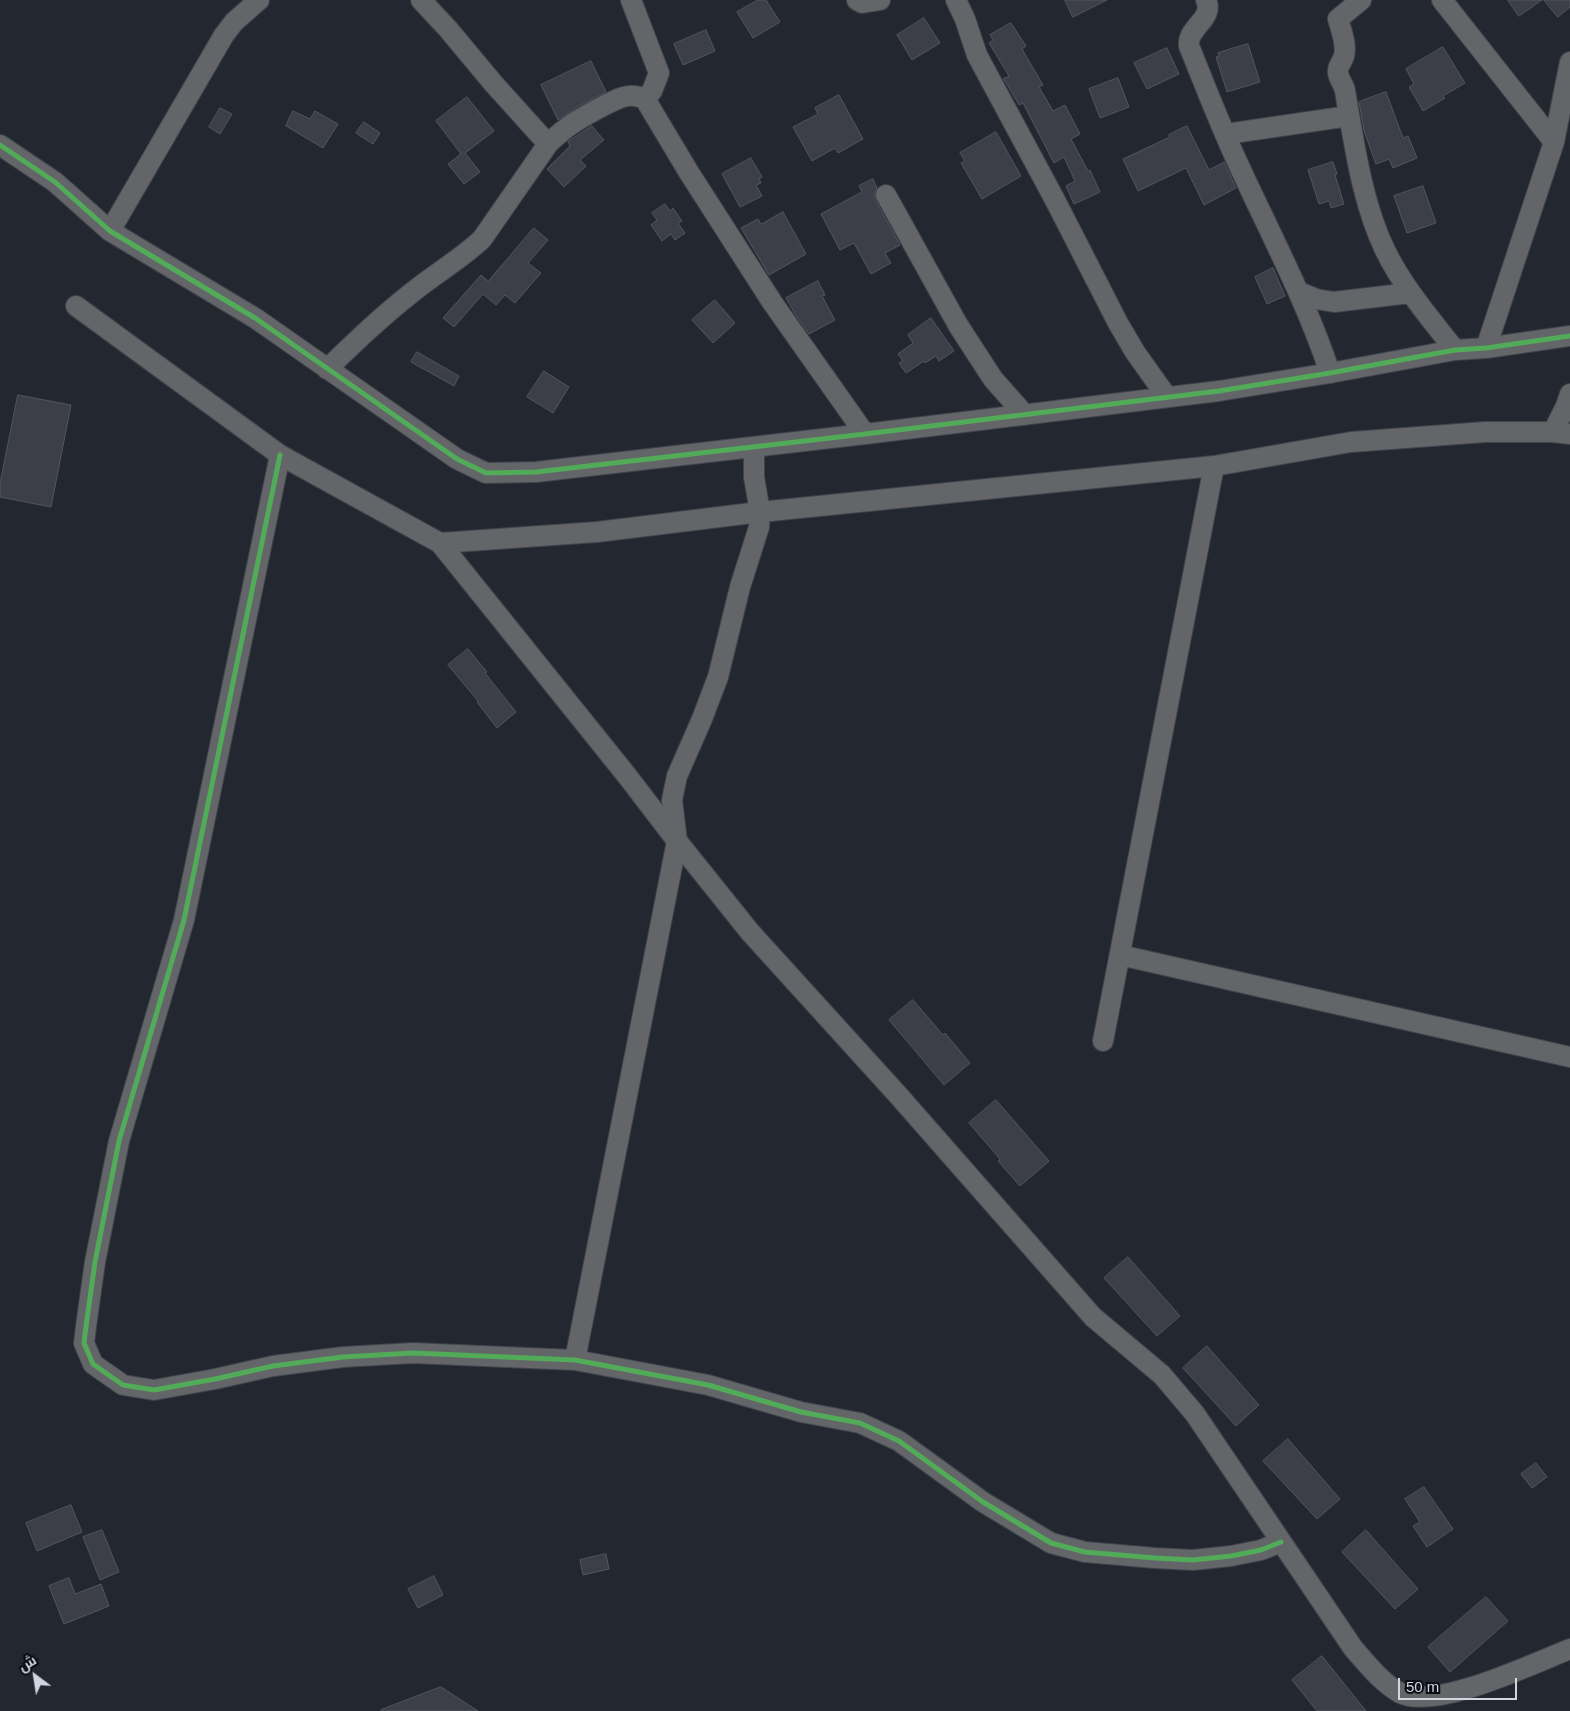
<!DOCTYPE html>
<html>
<head>
<meta charset="utf-8">
<style>
  body { margin:0 }
  #map { position:relative; width:1570px; height:1711px; overflow:hidden; background:#232730; font-family:Helvetica,Cairo,sans-serif }
  canvas { display:block }
  .north { position:absolute; left:10px; top:1651px; width:50px; height:50px; -webkit-text-stroke:4px #0b0e15; paint-order:stroke; rotate:329deg; font-size:14px; font-weight:700; line-height:20px; text-align:center; color:#d1d6e1 }
  .north::after { content:''; display:block; margin:auto; width:18px; height:22px; background:#d1d6e1; clip-path:polygon(50% 0,100% 100%,50% 72%,0 100%) }
  .scale { position:absolute; left:1398px; top:1678px; width:119px; height:22px; box-sizing:border-box; border:2px solid #d1d6e1; border-top:0; padding-left:6px; font-size:15px; line-height:18px; white-space:nowrap; color:#d1d6e1; -webkit-text-stroke:4px #0b0e15; paint-order:stroke }
</style>
</head>
<body>
<div id="map">
<canvas width="1570" height="1711"></canvas>
<div class="north">ش</div>
<div class="scale">50 m</div>
</div>
<script>
const ctx = document.querySelector('canvas').getContext('2d');
ctx.lineJoin = 'round';
function fill(path, color) { ctx.fillStyle = color; ctx.fill(path, 'evenodd'); }
function strokePath(path, color, width, dash) { ctx.strokeStyle = color; ctx.lineWidth = width; ctx.lineCap = dash ? 'butt' : 'round'; ctx.setLineDash(dash || []); ctx.stroke(path); }
const building = new Path2D(`
  M758,0H766L780,22L753,38L737,12Z
  M1065,0H1107L1073,17Z
  M1508,0H1542L1519,16Z
  M1544,0H1570V7L1558,17Z
  M924,18L940,43L912,60L897,35Z
  M1011,23L1026,46L1022,49L1043,85L1039,87L1053,111L1065,105L1080,134L1071,139L1088,171L1090,170L1100,192L1074,204L1066,186L1075,181L1064,157L1054,163L1023,103L1019,105L1005,81L1003,79L1009,76L989,43L993,40L990,35Z
  M706,30L715,51L683,65L674,44Z
  M1248,44L1260,82L1227,92L1216,57L1219,56L1218,53Z
  M1443,47L1465,83L1443,96L1445,98L1423,111L1409,87L1414,84L1406,69Z
  M1167,48L1179,74L1147,89L1134,63Z
  M591,61L606,92L577,107L558,120L541,85Z
  M1118,78L1129,107L1100,118L1089,89Z
  M1386,92L1403,138L1408,136L1417,158L1393,168L1389,159L1376,164L1364,131L1359,102Z
  M839,95L863,139L838,153L835,148L812,161L793,127L818,114L815,108Z
  M467,97L494,131L465,153L480,172L464,184L448,164L461,154L436,121Z
  M220,108L232,114L220,134L209,127Z
  M293,111L310,119L315,111L338,124L323,148L286,126Z
  M364,122L380,133L373,144L356,133Z
  M592,126L604,140L580,160L586,166L564,187L547,169L570,146L568,142Z
  M1187,126L1209,170L1224,162L1236,188L1204,205L1186,168L1138,191L1123,159L1170,137L1169,135Z
  M996,132L1021,176L982,199L961,163L965,161L960,153Z
  M751,158L762,177L759,179L761,183L756,185L762,196L740,207L722,174Z
  M1333,162L1337,174L1335,175L1344,204L1331,208L1329,201L1319,204L1308,170Z
  M873,179L877,188L874,194L876,201L900,245L885,253L891,263L871,274L854,243L840,250L821,214L862,192L859,186Z
  M1423,186L1436,223L1407,233L1394,196Z
  M665,204L670,211L673,208L682,221L678,223L685,233L675,240L671,234L662,241L651,225L657,220L652,213Z
  M783,212L806,254L769,275L741,228L758,219L761,224Z
  M534,228L548,240L528,263L541,273L515,303L505,295L496,305L483,294L454,327L443,318L481,275L488,281Z
  M1273,268L1285,296L1267,304L1255,277Z
  M818,281L825,295L822,296L835,320L809,334L795,314L786,298Z
  M715,300L735,323L713,343L692,320Z
  M931,318L954,351L939,361L936,356L925,363L924,361L906,373L899,363L903,361L898,354L913,343L908,335Z
  M417,352L459,376L454,386L411,362Z
  M544,371L569,387L553,413L527,397Z
  M18,395L71,405L51,507L0,497V484Z
  M468,649L487,672L485,673L516,712L497,728L477,702L478,701L448,665Z
  M913,1000L943,1035L945,1033L970,1063L944,1085L889,1020Z
  M996,1100L1049,1161L1020,1186L998,1161L1000,1159L969,1123Z
  M1128,1257L1180,1316L1157,1336L1104,1278Z
  M1207,1346L1259,1405L1236,1426L1183,1368Z
  M1288,1439L1340,1499L1317,1519L1263,1461Z
  M1536,1463L1547,1477L1532,1488L1521,1474Z
  M1424,1487L1453,1529L1427,1547L1413,1526L1420,1522L1405,1499Z
  M71,1505L82,1532L37,1551L26,1523Z
  M102,1530L119,1572L100,1580L83,1537Z
  M1366,1530L1418,1589L1395,1609L1342,1552Z
  M606,1554L609,1569L583,1575L580,1560Z
  M434,1576L443,1595L418,1608L408,1589Z
  M69,1578L75,1594L101,1584L109,1606L64,1624L49,1586Z
  M1486,1597L1508,1621L1450,1672L1428,1647Z
  M1322,1656L1366,1711H1317L1292,1680Z
  M441,1687L478,1711H381V1710Z`);
fill(building, '#3c3f47');
strokePath(building, '#52565e', 1);
const minor = new Path2D(`
  M421,0L448,29L493,83L548,144
  M631,0L659,73L652,91L645,99
  M857,0L862,3L880,0
  M956,0L965,19L977,55L1055,200L1118,323L1135,352L1167,397
  M1206,0C1215,19 1186,28 1189,46C1206,88 1222,130 1241,170C1272,237 1307,303 1330,373
  M1361,0L1338,19C1341,30 1347,44 1344,56C1342,63 1337,66 1338,73C1339,80 1344,84 1345,91C1354,142 1362,203 1385,250C1403,287 1430,318 1455,350
  M1442,0L1554,142
  M1226,134L1349,116
  M0,145L55,182L110,231L255,318L457,459L486,473L536,472L865,434L1219,391L1330,373L1455,350L1486,348L1570,336
  M886,195L958,325L993,379L1025,415
  M110,231L224,35L234,22L259,0
  M1299,292L1316,299L1334,302L1410,293
  M76,306L280,455L440,543L597,532L760,512L1214,466L1351,442L1485,432H1553L1570,434
  M1486,348L1554,142L1570,62
  M327,369C355,342 383,315 414,291C436,273 461,259 482,239L548,144C567,125 584,116 607,104C614,101 622,96 629,96C635,95 640,97 645,99L688,171L772,302L865,434
  M1553,432L1566,406L1570,394
  M280,455L184,920L119,1141L95,1262L87,1319L84,1343L93,1364L123,1385L154,1390L215,1379L273,1366L343,1357L413,1353L575,1360L708,1385L801,1412L860,1423L899,1441L983,1502L1051,1543L1085,1552L1155,1558L1193,1560L1231,1556L1261,1550L1281,1542
  M440,543L628,777L677,841L750,932L898,1095L1093,1317L1162,1375L1195,1414L1353,1648C1367,1664 1381,1682 1400,1693C1435,1711 1534,1663 1570,1649
  M1120,955L1570,1057
  M1103,1041L1214,466
  M575,1360L677,841L672,800L677,776L702,719L718,677L740,587L759,527L760,512L754,477V447`);
strokePath(minor, '#40444b', 22);
strokePath(minor, '#636569', 20);
strokePath(new Path2D(`
  M0,145L55,182L110,231L255,318L457,459L486,473L536,472L865,434L1219,391L1330,373L1455,350L1486,348L1570,336
  M280,455L184,920L119,1141L95,1262L87,1319L84,1343L93,1364L123,1385L154,1390L215,1379L273,1366L343,1357L413,1353L575,1360L708,1385L801,1412L860,1423L899,1441L983,1502L1051,1543L1085,1552L1155,1558L1193,1560L1231,1556L1261,1550L1281,1542`), '#51ab58', 5);
</script>
</body>
</html>
